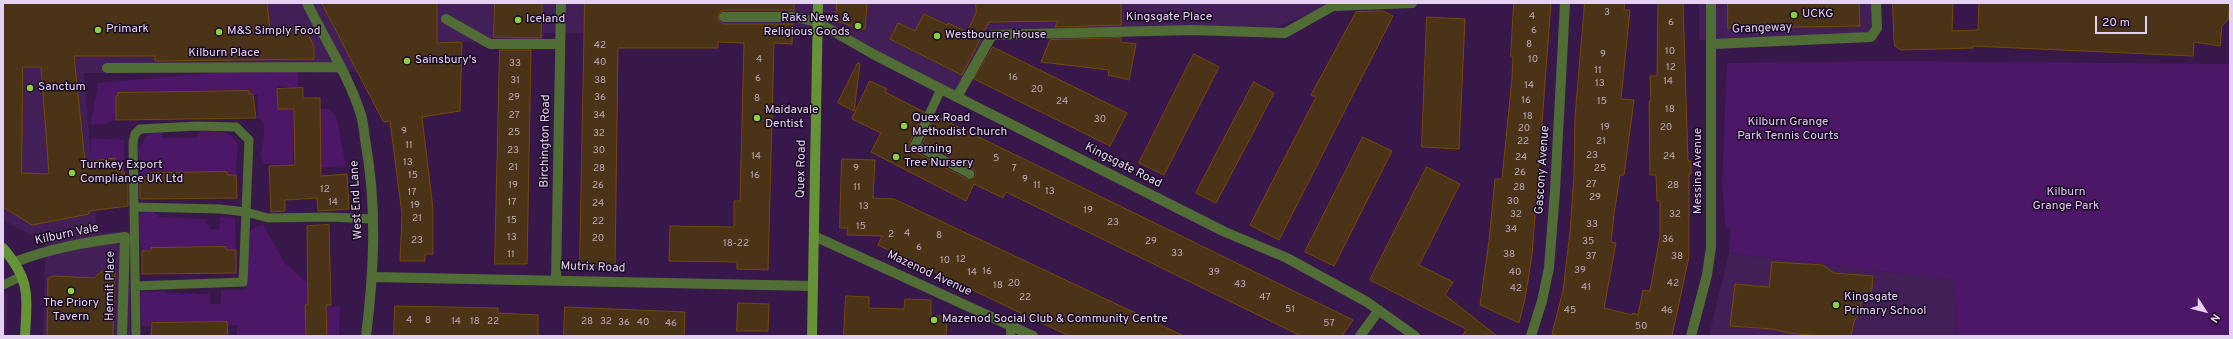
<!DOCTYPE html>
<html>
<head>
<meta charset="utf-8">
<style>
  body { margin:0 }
  #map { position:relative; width:2233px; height:339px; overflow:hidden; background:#38174b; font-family:Overpass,sans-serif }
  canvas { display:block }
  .frame { position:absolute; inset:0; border:4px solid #e5d2f2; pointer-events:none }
  .north { position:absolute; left:2185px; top:291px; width:40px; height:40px; -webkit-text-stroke:3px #190b21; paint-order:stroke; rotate:126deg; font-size:11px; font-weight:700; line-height:16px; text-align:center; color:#e5d2f2 }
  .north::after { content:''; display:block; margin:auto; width:14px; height:18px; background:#e5d2f2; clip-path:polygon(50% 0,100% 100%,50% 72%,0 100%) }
  .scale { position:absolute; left:2095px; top:16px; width:52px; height:18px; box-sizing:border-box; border:2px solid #e5d2f2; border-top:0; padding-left:5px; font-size:12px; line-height:14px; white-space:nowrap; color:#e5d2f2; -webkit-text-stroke:3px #190b21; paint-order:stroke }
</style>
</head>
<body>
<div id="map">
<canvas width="2233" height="339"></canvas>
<div class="frame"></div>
<div class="north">N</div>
<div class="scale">20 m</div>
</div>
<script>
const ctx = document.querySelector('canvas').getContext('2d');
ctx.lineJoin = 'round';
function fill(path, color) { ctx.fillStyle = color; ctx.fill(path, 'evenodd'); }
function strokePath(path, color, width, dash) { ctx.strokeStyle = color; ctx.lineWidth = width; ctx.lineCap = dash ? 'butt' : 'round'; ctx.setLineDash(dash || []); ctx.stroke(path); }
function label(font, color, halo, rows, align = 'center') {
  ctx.font = font + ' Overpass,sans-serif'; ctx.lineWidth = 3; ctx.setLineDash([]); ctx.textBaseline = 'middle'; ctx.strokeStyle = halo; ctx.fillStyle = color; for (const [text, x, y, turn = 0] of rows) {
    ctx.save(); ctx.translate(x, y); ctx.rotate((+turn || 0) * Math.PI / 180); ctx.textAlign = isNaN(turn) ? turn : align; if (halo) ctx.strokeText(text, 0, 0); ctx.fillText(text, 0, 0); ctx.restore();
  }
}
fill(new Path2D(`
  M3,3H1383L1328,6L1263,33L991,32L956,92L822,31L544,33L543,41L462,42L460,111L384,122L359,72L84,73L97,233L131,231L130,336H43L46,243L3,220Z
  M1699,3H1873V40H1699Z
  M1729,253L1954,280L1957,336H1709Z
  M3,294L8,295L6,336H3Z`), '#431f58');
fill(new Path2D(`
  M1888,61L2230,64V336H1957L1954,280L1729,253L1730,228L1726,229L1722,185L1727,63Z
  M293,66L298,72V89L277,86L278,109H298V117L294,118L293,165L264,164L260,154L264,140V122L258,118V94H249L248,91H212L211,94L202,95L201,91L164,92V95L155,92L119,93L116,96V120L104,124L91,125L98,83Z
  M320,109H329L336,116L346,166L300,169Z
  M157,131H162L163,138H196L201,131C216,131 229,129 238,144L236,175L142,177L138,150L147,136Z
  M91,138L124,140V171L117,172L91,161Z
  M154,212L159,217L205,219L211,229H219L220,217L235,218L236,250H226V247L151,248V251H142L139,238V213Z
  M263,224L284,262L308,284V305H305L306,336H237V325H227V322L152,323V326H142L139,292L164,291L166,294H209L210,304H221V290H244L246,238L252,229Z
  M326,305L340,307L339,336H327Z`), '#4c1767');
const building = new Path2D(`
  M3,3H267L270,30L304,26L314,46V59L155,61V56H74L85,162L115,158L117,172L124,171L125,177H128V206L89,211V214L32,225L3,207ZM23,67H41L49,174L22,173Z
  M322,3H437V43L462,42L460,111L422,117L433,209V254H425V261H400L402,214L390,121L384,122Z
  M495,3H542L541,38L494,37Z
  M585,3H794V10H724L720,12L718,17L719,21L724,24H793L792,44L774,43L768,270L737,269V262L669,261L670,226L734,227V201H740L744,43L718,42V48H618L615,266L580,265Z
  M837,3H867L865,29H858L842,22H836Z
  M976,3H1121V25L1055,27L1058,21L989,22L962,75L890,39L898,23L915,31L924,14L947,25L948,23L967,32L976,13Z
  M1514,3H1551L1532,255L1525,299L1519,323L1480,305L1489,241L1495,179H1502L1512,78L1513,56H1511Z
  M1585,3H1625L1624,10H1630L1621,99L1634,100L1624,175H1620L1614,214L1611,242L1616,243L1604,308L1632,315L1633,313L1638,315L1643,290L1650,291L1660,236V201H1657L1656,175H1650L1649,101H1651L1650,76H1657L1658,3H1683L1688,161H1691V174H1689V256L1672,336H1559L1552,334L1563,291L1570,232L1574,175L1575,117Z
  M1728,3H1859L1860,26L1728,28Z
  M1893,3H1953L1952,31L1978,30L1979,3H2230L2228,20L2222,26L2220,46L2194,42L2193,56L1973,46V48L1901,50L1895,46L1894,41Z
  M1383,11L1393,16L1279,240L1250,225L1316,97L1311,95L1356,12Z
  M1427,17L1465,19L1459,149L1422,147Z
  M1121,38V42L1136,44L1129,80L1108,75L1109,70L1041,62L1050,40Z
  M993,47L1127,113L1110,146L974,79Z
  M500,50H531L527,264H495Z
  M1194,54L1219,67L1164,175L1139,163Z
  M858,63L860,64L854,111L838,103Z
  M870,81L887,89L885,92L924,112L910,142V149L967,179L975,177L976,173L973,169L923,142L934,117L939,120L940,118L1353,320L1342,336H1301L1006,192L1003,198L974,184L966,201L871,152L881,133L852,119Z
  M1254,82L1274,93L1216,203L1196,193Z
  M303,88V98H320L321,176L347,174L349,209L318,211L317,198L285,200V211L271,212L269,166L295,165L294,109H278L277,89Z
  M249,91V94H253L256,118L116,120V96L118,95V93Z
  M1363,137L1392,151L1334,266L1305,252Z
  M842,159L875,160L873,198L894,199L1184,336H1069L878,245L882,236L847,235L848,228H840Z
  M1427,167L1460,184L1419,265L1453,282L1445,295L1497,336H1463L1466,329L1370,280Z
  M227,172V175H236L237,198L140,199V177H151V173Z
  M329,225L331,305H326L327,336H306L305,305H308L307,226Z
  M226,247V250H236V273L142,274V251H151V248Z
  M1772,262L1823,265L1834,273L1873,276L1871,298H1862L1859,314L1854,321L1851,336H1819L1789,333L1773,329L1730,326L1735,284L1769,287Z
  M115,268L113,336H47L48,278L54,276L95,278L98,274L106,269Z
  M846,296L869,297V308L904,309L905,299L931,300V316H947L946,336H844Z
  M738,303L769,304L768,331H737Z
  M395,306L498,308V313L538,315V336H394Z
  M565,307L685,312L684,336H564Z
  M227,322L228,336H151L152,323Z`);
fill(building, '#4a3316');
strokePath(building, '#754b04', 1);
strokePath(new Path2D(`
  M941,89L915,145L970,174
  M134,207L220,209L246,212L243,282L135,286
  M3,285L22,276
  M1010,326L1011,336
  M136,336L133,142L135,134L140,129L197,126L236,127L249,140L246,212L268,218L329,217L373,219`), '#506d35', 9);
strokePath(new Path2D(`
  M307,3C325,40 349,76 361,115C364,125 364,135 366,145C377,209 374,272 366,336
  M724,17H796L817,22L873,54L941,89L1225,232L1287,258L1367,302L1415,336
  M446,19L490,44H560
  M1713,44L1871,37L1877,28L1876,3
  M107,68L341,67
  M957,97L992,35L1192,30L1285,33L1333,6L1412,3
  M814,236L1033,336
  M15,262C51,248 87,242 125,237L122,336
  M373,277L813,286
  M556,280L561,3
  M1360,336L1379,310
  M1531,336L1542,301L1549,268L1555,191L1565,3
  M1691,336L1707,275L1711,247V3`), '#506d35', 10);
strokePath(new Path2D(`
  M3,248C31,281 27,295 25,336
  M812,336L818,3`), '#659335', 10);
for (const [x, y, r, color] of [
  [1794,15,4,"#8cce45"],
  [518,20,4,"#8cce45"],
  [858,26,4,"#8cce45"],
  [98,30,4,"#8cce45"],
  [219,32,4,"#8cce45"],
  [937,36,4,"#8cce45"],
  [407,61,4,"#8cce45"],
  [30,88,4,"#8cce45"],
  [757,118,4,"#8cce45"],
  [904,126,4,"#8cce45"],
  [896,157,4,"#8cce45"],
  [72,173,4,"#8cce45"],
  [71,291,4,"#8cce45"],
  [1836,305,4,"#8cce45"],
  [934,320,4,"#8cce45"]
]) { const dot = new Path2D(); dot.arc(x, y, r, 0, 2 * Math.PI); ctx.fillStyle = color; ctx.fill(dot); strokePath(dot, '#190b21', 1.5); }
label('10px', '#beaabb', null, [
  ["3",1607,13],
  ["4",1532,17],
  ["6",1671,23],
  ["6",1534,31],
  ["8",1529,45],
  ["42",600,46],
  ["10",1670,52],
  ["9",1603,55],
  ["4",759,60],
  ["10",1533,60],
  ["40",600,63],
  ["33",515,64],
  ["12",1671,68],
  ["11",1598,71],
  ["16",1013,78],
  ["6",758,79],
  ["31",515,81],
  ["38",600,81],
  ["14",1668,82],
  ["13",1600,84],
  ["14",1529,86],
  ["20",1037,90],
  ["29",514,98],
  ["36",600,98],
  ["8",757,99],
  ["16",1526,101],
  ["24",1062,102],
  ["15",1602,102],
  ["18",1670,110],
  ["27",514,116],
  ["34",599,116],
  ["18",1528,117],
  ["30",1100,120],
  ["19",1605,128],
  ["20",1666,128],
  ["20",1524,129],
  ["9",404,132],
  ["25",514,133],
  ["32",599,134],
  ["22",1523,142],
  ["21",1601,142],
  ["11",409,146],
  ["23",513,151],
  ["30",599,151],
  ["23",1592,156],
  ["14",756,157],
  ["24",1669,157],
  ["24",1521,158],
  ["5",996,159],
  ["13",408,163],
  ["21",513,168],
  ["28",599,169],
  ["9",856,169],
  ["7",1014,169],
  ["25",1600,169],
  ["26",1520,173],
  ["15",413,176],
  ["16",755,176],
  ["9",1025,180],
  ["27",1591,185],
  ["19",513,186],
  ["26",598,186],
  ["11",1037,186],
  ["28",1673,186],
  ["11",857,188],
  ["28",1519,188],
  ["12",325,190],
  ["13",1050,192],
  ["17",412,193],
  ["29",1595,198],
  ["30",1513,202],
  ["14",333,203],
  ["17",512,203],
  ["24",598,204],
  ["19",415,206],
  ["13",864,207],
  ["19",1088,211],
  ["32",1516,215],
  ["32",1675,215],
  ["21",417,219],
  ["15",512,221],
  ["22",598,222],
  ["23",1113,223],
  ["33",1592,225],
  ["15",861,227],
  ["34",1511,230],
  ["4",907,234],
  ["2",891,235],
  ["8",939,236],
  ["13",512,238],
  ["20",598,239],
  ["36",1668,240],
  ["23",417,241],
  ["29",1151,242],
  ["35",1588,242],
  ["18-22",736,244],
  ["6",919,248],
  ["33",1177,254],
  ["11",511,255],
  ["38",1509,255],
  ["37",1591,257],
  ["38",1677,257],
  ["12",961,260],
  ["10",945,261],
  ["39",1580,271],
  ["16",987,272],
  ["14",972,273],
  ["39",1214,273],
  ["40",1515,273],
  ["20",1014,284],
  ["42",1673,284],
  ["43",1240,285],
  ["18",998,286],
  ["41",1586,288],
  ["42",1516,289],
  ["22",1025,298],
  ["47",1265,298],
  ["51",1290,310],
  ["45",1570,311],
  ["46",1667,311],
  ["4",409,321],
  ["8",428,321],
  ["14",456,322],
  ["18",475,322],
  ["22",493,322],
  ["28",587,322],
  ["32",606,322],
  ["36",624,323],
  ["40",643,323],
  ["46",671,324],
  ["57",1329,324],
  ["50",1641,327]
]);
label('12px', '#e5d2f2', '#190b21', [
  ["UCKG",1802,15],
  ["Raks News &",850,19,"right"],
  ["Religious Goods",850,33,"right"],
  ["Iceland",526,20],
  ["Primark",106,30],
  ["M&S Simply Food",227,32],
  ["Westbourne House",945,36],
  ["Sainsbury's",415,61],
  ["Sanctum",38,88],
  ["Maidavale",765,111],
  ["Dentist",765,125],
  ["Quex Road",912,119],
  ["Methodist Church",912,133],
  ["Learning",904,150],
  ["Tree Nursery",904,164],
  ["Turnkey Export",80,166],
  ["Compliance UK Ltd",80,180],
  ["Kingsgate",1844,298],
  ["Primary School",1844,312],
  ["The Priory",71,304,"center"],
  ["Tavern",71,318,"center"],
  ["Mazenod Social Club & Community Centre",942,320]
], 'left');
label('12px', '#e5d2f2', '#190b21', [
  ["Kingsgate Place",1169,18],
  ["Grangeway",1762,29,-2],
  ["Kilburn Place",224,54],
  ["Birchington Road",546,141,-89],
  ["Kingsgate Road",1123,166,27],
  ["Quex Road",802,169,-89],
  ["Gascony Avenue",1543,170,-86],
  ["Messina Avenue",1699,171,-90],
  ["West End Lane",357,200,-93],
  ["Kilburn Vale",67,235,-12],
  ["Mutrix Road",593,268,2],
  ["Mazenod Avenue",929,274,25],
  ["Hermit Place",111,286,-89]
]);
label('12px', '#e0c6f3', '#190b21', [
  ["Kilburn Grange",1788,123],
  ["Park Tennis Courts",1788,137],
  ["Kilburn",2066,193],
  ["Grange Park",2066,207]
]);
</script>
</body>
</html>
